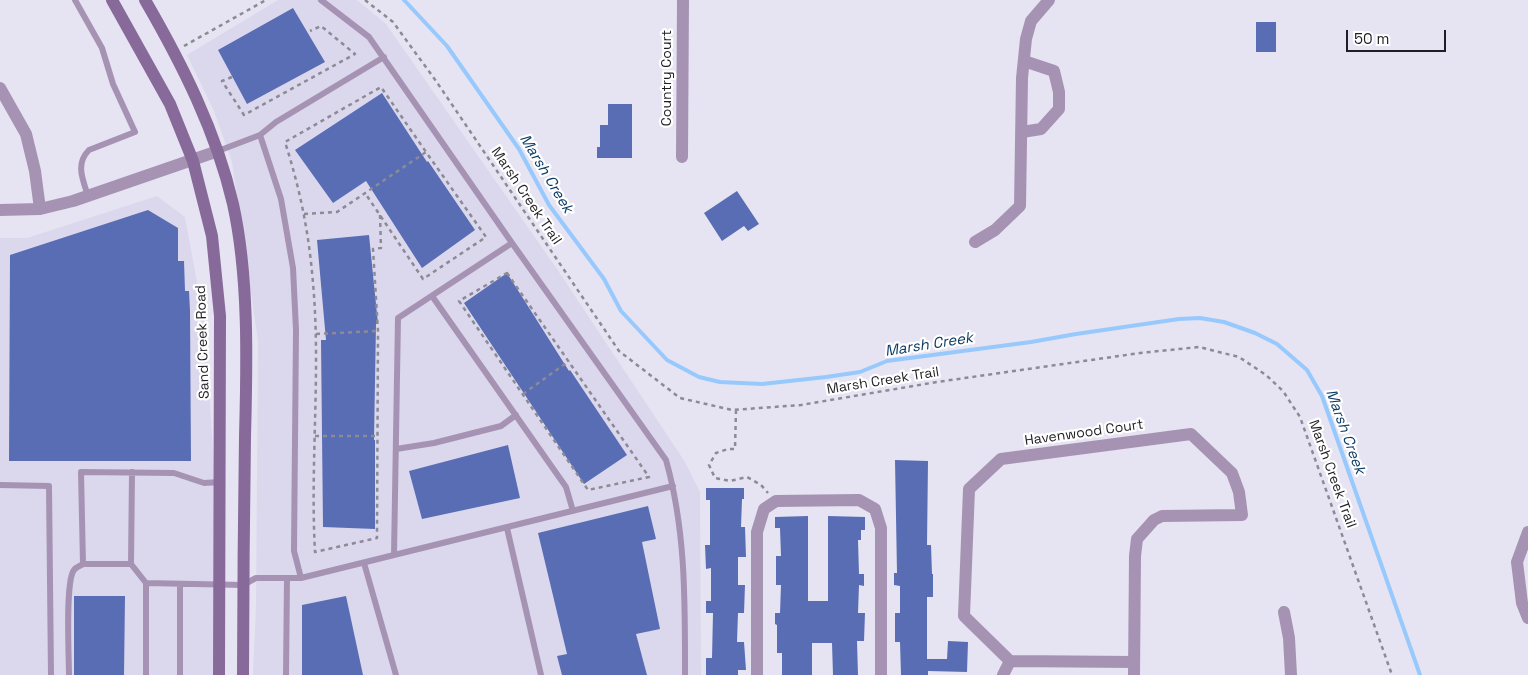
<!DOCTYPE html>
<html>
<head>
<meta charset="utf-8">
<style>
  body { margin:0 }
  #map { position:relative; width:1528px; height:675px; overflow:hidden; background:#e6e4f2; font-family:"Space Grotesk",sans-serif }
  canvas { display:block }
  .scale { position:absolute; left:1346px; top:30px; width:100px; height:22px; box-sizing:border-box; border:2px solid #1f1e23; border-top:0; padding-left:6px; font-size:15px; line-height:18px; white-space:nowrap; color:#1f1e23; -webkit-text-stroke:4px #fff; paint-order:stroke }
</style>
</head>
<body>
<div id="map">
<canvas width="1528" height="675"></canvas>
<div class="scale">50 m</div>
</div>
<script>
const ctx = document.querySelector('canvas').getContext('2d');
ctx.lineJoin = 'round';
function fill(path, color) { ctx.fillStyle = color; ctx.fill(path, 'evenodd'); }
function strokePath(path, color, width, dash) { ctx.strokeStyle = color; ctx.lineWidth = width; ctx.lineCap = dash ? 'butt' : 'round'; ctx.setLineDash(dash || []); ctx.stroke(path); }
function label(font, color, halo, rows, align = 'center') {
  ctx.font = font + ' "Space Grotesk",sans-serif'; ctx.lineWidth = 4.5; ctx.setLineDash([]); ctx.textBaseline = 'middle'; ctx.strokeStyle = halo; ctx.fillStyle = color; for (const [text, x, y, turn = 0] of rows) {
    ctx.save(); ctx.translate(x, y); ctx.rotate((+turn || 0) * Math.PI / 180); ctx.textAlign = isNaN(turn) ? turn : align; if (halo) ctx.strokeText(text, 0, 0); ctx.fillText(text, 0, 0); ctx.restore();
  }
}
fill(new Path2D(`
  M278,0H357L386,24L557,269L685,462L700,492L701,675H253L256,605L258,341L232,162L214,111L187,55Z
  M157,196L185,217L205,325L214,466L213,675H0V238H27Z`), '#dbd8ed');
strokePath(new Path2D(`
  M404,0L447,46L519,149L549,205L604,279L621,311L667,360L699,377L720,382L762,384L826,377L860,372L887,361L1031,342L1076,334L1179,319L1200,318L1224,322L1255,333L1277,344L1307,370L1322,396L1420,675`), '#97c9fd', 4);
fill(new Path2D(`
  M293,8L325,62L247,104L218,50Z
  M1256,22H1276V52H1256Z
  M382,93L427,162L428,161L475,230L422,268L366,181L333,203L295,150Z
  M608,104H632V158H597V147H600V125H608Z
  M737,191L759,224L748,231L744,226L722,241L704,213Z
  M148,210L178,228V261H184L185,291H189L190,311L191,461H9L10,255Z
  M369,235L378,324H376L374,440H375V529L323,527L321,340H326L317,240Z
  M507,273L569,371L570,370L627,455L584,484L464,303Z
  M508,445L520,498L422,519L409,471Z
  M895,460L928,461L927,545H931L932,574H933V597H927V659H947L948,641L968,642L967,672L928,671V675H901L900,642H895V613H900V586L894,585V573H897Z
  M706,488H744V499H742L741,527H745L746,557H738V585H745L744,613H738L737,642H744L746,670H738V675H706V658H712L713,613H706V601H711V568L706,569L705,545H710V500H706Z
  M648,506L656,539L642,542L660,629L636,634L647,675H562L557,656L567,654L538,533Z
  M808,516V601H828V516L865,517V530H861V540H858L859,574H864V586L859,585L858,613H865L864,641H857L858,675H833L832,643H812V675H782V653H777V625L775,624V613H780L781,585H776V556H781L780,528H775V517Z
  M74,596H125L124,675H74Z
  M346,596L363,675H302V605Z`), '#596db5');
strokePath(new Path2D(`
  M365,0L393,22L436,81L619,351L680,398L732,410L801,405L937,382L1140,353L1199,347L1239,357L1266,375L1283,391L1300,417L1392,675
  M184,46L266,0
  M232,77L222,81L244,115L355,54L321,26L310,31
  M304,214L337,212L426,152L486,237L423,279L365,193
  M380,215L381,248L373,249L378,331L377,538L315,552C310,463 321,372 313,283C309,233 300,189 285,142L381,87L426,152
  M507,273L649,477L588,490L459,301Z
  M316,334L378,331
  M523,394L569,361
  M736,410L735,449H728L716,453L709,465L715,478L730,481L747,477L761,485L768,493
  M315,436H377`), '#8c8a94', 2.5, [4, 4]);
strokePath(new Path2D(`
  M75,0L102,48L113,84L135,132L89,150C75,164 83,180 88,196
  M321,0L369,37L512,243L666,460C686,531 685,602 685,675
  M260,135L276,122L384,57
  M218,151L260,135L281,199L293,268L296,330L294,551L301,578
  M432,296L566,487L573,511
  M396,449L434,443L501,426L516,415
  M0,485L49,486L51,675
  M507,528L541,675
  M394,555L398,318L512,243
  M364,563L396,675
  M131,564L132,472
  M146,583L131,564H83L81,472L174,473L204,483L220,482
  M180,584V675
  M69,675C69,657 65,581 74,570C76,567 80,566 83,564
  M146,675V583L243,585L256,578H301L673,486
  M286,675L287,578`), '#a693b3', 6);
strokePath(new Path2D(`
  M0,88L26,134L35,171L40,209
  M1022,132L1041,129L1059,109V92L1054,71L1024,61
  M682,157L683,0
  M0,210L40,209L73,201L218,151
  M975,242L995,230L1020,206L1022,78L1026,39L1031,21L1049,0
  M1528,532L1517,562L1522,603L1528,618
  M1284,612L1289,638L1291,675
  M757,675V532L764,509L776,501L859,500L875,509L881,528V675
  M1003,675L1010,661
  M1134,675L1135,556L1137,539L1154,520L1162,516L1242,515L1239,492L1232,473L1191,434L1001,459L969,489L964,616L1010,661L1134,662`), '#a693b3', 12);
strokePath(new Path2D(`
  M112,0L170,104L193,161L212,236L220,316L219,675
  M145,0C182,64 216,131 233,204C249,276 247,363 245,437C244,516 243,596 243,675`), '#876a99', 12);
label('14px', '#1f1e23', '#fff', [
  ["Country Court",667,78,-90],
  ["Marsh Creek Trail",526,196,56],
  ["Sand Creek Road",203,342,-92],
  ["Marsh Creek Trail",883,381,-9],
  ["Havenwood Court",1084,433,-8],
  ["Marsh Creek Trail",1332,474,70]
]);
label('italic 15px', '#0c3b64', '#fff', [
  ["Marsh Creek",546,174,59],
  ["Marsh Creek",929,345,-9],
  ["Marsh Creek",1345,432,70]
]);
</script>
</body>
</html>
